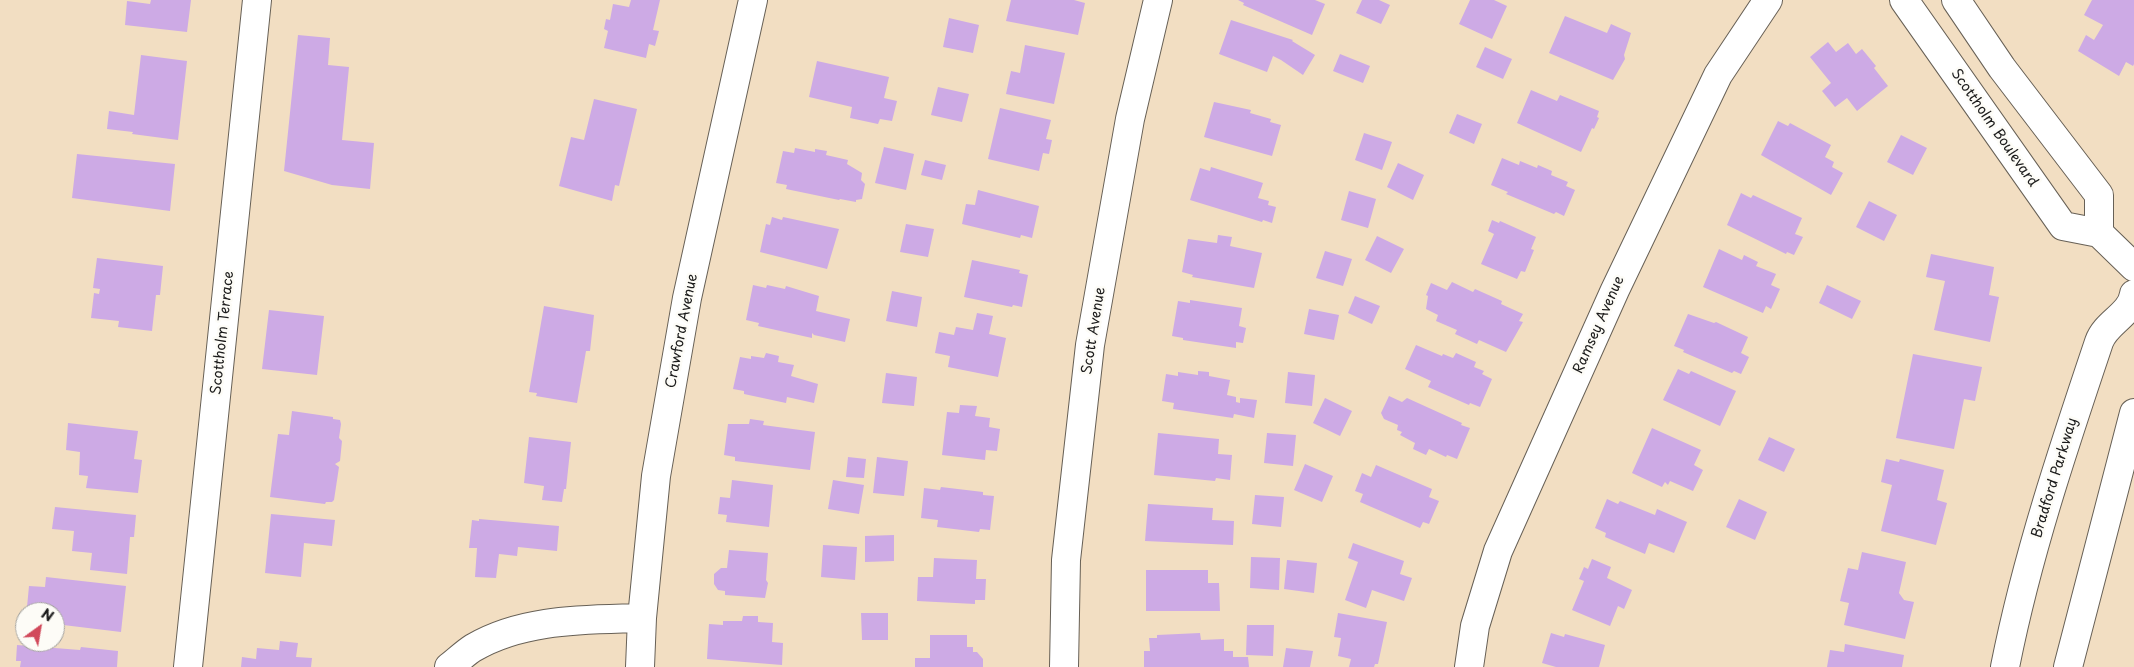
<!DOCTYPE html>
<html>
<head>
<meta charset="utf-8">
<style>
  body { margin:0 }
  #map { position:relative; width:2134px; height:667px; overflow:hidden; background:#f2dec2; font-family:"Playpen Sans",sans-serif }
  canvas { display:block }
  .north { position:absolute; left:15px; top:602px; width:50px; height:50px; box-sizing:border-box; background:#fdfcf7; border:1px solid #a3a29f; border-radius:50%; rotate:32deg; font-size:14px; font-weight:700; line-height:20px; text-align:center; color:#1c1c1c }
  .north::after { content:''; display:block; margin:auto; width:18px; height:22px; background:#d1495b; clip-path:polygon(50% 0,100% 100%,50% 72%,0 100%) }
</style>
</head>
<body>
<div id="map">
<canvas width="2134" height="667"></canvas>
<div class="north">N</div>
</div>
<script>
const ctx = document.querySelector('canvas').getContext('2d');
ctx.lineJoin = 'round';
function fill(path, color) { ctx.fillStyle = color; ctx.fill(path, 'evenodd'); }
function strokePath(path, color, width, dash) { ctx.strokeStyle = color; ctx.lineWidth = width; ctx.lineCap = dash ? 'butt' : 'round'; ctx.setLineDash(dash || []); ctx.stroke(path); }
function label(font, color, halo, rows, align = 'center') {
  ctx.font = font + ' "Playpen Sans",sans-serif'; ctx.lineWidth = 5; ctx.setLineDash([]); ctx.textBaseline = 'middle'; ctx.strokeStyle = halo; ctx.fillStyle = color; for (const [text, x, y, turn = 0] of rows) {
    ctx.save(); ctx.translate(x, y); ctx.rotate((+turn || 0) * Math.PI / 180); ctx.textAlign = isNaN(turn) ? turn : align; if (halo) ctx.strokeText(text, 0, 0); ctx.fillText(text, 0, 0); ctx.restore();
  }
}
fill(new Path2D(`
  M151,0H191L187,32L125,25L127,1L150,4Z
  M631,0H660L653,30L659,31L655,46L649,44L646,58L604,48L608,31L604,29L606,19L610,20L613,4L629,7Z
  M1011,0H1074L1085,3L1078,35L1006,21Z
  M1238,0H1315L1325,4L1312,35L1243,5L1244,3Z
  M1362,0H1379L1390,5L1381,24L1356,13Z
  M1470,0H1494L1507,6L1492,39L1459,24Z
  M2092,0H2134V64L2133,66L2126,62L2119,76L2078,51L2086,35L2094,40L2103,25L2084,15Z
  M1565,16L1607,33L1611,24L1631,33L1624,55L1625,59L1613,80L1549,53Z
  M949,18L979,25L973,53L943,47Z
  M1231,20L1293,40L1292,41L1315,55L1303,75L1281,60L1273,56L1267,72L1219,54Z
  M298,35L330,38L328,65L349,67L342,140L374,143L370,189L332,185L284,171Z
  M1828,42L1836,52L1848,43L1856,54L1862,49L1876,66L1874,68L1888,86L1857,111L1847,98L1835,107L1822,91L1831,83L1810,57Z
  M1025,45L1065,53L1054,104L1006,94L1011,71L1020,73Z
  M1485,47L1512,59L1503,79L1476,67Z
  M1340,54L1370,66L1363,83L1333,71Z
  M141,55L187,61L178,140L132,134L133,132L107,129L109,111L134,115Z
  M817,61L889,77L884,98L897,101L892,121L880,119L878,124L850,118L852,107L809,97Z
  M938,87L969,94L962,122L931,115Z
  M1531,90L1557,101L1560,95L1599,111L1597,117L1599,118L1594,129L1592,128L1581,152L1517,123Z
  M594,99L637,109L619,186L615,185L612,201L559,186L571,137L584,140Z
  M1214,102L1251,110L1250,113L1271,119L1270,122L1281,125L1272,156L1204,137Z
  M1000,108L1051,120L1046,139L1052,140L1049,154L1043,153L1039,171L988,159Z
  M1457,114L1482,124L1474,144L1449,133Z
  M1778,121L1788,126L1790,123L1831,145L1825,157L1834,162L1832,167L1843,173L1831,195L1761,155Z
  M1364,133L1392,142L1382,170L1355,160Z
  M1901,135L1927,148L1913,175L1887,162Z
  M884,147L914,154L906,190L875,183Z
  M795,148L815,152V149L827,151L826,155L848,160L847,164L862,173L861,180L865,184L862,199L856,200V202L840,199L839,200L786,189L787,185L776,183L783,151L794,153Z
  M77,154L175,164L170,211L72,198Z
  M1502,158L1519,165L1520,161L1537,168L1538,165L1552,171L1551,175L1568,182L1566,186L1575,190L1564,216L1556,212L1554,214L1506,194L1508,192L1491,185Z
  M925,160L946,165L942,180L921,175Z
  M1398,163L1424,175L1413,200L1387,187Z
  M1211,167L1263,183L1258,198L1269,201L1268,205L1276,207L1272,223L1263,220L1262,222L1190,200L1200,168L1210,171Z
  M978,190L1039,206L1032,238L1021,235L1020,238L962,224L966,204L975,205Z
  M1349,191L1376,199L1368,228L1341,220Z
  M1741,193L1751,198L1753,195L1802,218L1795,234L1803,237L1794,255L1787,252L1786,254L1727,225Z
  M1869,201L1897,215L1884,241L1856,227Z
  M772,217L782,220L783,217L839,229L827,269L760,252L766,224L770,225Z
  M1492,220L1499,223L1500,221L1536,237L1531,249L1534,250L1525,272L1521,271L1517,279L1481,264L1494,234L1488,231Z
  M906,224L934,229L928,257L900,252Z
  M1218,235L1232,237L1230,246L1262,253L1254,288L1192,277L1193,275L1182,272L1188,239L1217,243Z
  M1377,236L1404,249L1391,273L1365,260Z
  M1719,249L1742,260L1744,255L1758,262L1756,266L1776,274L1771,285L1780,289L1771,309L1766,306L1763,313L1703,287Z
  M1325,251L1352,259L1343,286L1316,278Z
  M1931,254L1994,267L1989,295L1999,297L1990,342L1934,330L1945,281L1926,277Z
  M97,258L163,266L160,295H156L152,331L118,327L119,321L91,318L94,293L99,294L100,289L93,288Z
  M972,260L1020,270L1019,273L1028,275L1022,307L1013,305L1012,307L964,297Z
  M1452,282L1473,292L1475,289L1502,301L1501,304L1523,314L1519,321L1523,322L1506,352L1479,340L1477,344L1455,334L1457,330L1436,321L1438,315L1426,309L1428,296L1426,295L1431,283L1447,290Z
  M753,285L766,288L767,285L785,289L786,286L819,296L816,311L850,319L845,342L814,335L812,333V338L758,326L759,323L746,320Z
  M1827,285L1861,301L1852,319L1819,303Z
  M892,291L922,297L917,327L886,321Z
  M1355,296L1380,306L1372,324L1348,313Z
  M1190,300L1242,308L1239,326L1246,328L1243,343L1236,342V348L1183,340V338L1172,336L1178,301L1190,303Z
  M544,306L594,315L590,351H586L577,403L536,396L537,393L529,392Z
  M1309,309L1339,315L1334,340L1304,334Z
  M269,310L324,316L317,375L262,369Z
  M977,313L993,316L989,334L1006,338L998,377L948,367L950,356L935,353L939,332L954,335L956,327L973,330Z
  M1688,314L1714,323L1716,322L1748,337L1741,353L1749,357L1741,374L1734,371L1732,373L1683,352L1684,350L1674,346Z
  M1416,345L1442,356L1443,354L1453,358L1456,353L1476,362L1474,367L1484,371L1482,374L1492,379L1480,407L1470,403L1469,405L1428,387L1431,381L1405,369Z
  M766,353L779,356L778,362L794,365L791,376L818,384L814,403L787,397L786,403L744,394V391L733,389L740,357L751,359V356L764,358Z
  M1913,354L1982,367L1975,401L1964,399L1954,449L1896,438Z
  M1678,369L1689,374L1691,371L1736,391L1720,426L1663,400Z
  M1198,371L1209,372V376L1230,380L1227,395L1236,397V402L1240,403V398L1257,400L1254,418L1234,414L1233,418L1173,409L1174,403L1162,401L1166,374L1178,376V372L1198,375Z
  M1288,372L1315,375L1312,406L1285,403Z
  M886,373L917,377L914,406L882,403Z
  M1389,396L1402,402L1407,398L1462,423L1461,425L1470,428L1457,459L1447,455L1446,457L1429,449L1426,455L1413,449L1415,443L1400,435L1402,432L1397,430L1398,425L1384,419L1381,413Z
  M1325,398L1352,411L1340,436L1313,423Z
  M960,405L977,406L975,416L990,418L989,427L1000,429L997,451L986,450L985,460L942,455L947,412L959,413Z
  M292,411L333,417V419L340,420L341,424L339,438L342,441L340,461L335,464L339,467L334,500L332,502H326L325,504L270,497L278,434L289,435Z
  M750,419L764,421L763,425L815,432L810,470L735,461V457L724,455L728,424H749Z
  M68,423L138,431L134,459L142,460L138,493L86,488L88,476L79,475L80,452L66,450Z
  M1652,428L1701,450L1694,465L1703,470L1693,491L1670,481L1668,485L1665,482L1662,487L1632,473Z
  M1158,433L1219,439L1218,454L1232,455L1230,480L1216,478L1215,481L1154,475Z
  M1267,433L1296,435L1293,466L1264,463Z
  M529,437L571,442L566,489H564L562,502L542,500L544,486L524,483Z
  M1769,437L1795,449L1784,472L1758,460Z
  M848,457L866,459L864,478L846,477Z
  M877,457L908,461L904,496L873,493Z
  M1886,459L1899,462L1900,459L1944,470L1937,500L1947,503L1936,545L1881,531L1892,485L1881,482Z
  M1305,464L1333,476L1322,502L1294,490Z
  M1376,465L1432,489L1429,497L1439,501L1429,524L1423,522L1420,528L1360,502L1363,494L1355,491L1362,473L1371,477Z
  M732,480L773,485L769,527L726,522L727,515L718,514L720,497L730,498Z
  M833,480L864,485L859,514L828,509Z
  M941,487L983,492V495L994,496L990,530L980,529L979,532L937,527L938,520L921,518L924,488L940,490Z
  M1255,495L1284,497L1281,527L1252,524Z
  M1607,499L1618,504L1620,501L1655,515L1657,509L1687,522L1674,553L1649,543L1645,554L1605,537L1606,533L1595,528Z
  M1739,499L1767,512L1755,540L1726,527Z
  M1148,504L1213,508L1212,520L1234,521L1233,545L1145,541Z
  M55,507L136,515L134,537H130L127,574L90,570L92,553L72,551L74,531L52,529Z
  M271,514L335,520L332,546L304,543L301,577L265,573Z
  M479,519L559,526L557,551L518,547L517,556L499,554L496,578L475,577L477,548H469L472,520L479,521Z
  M894,535V561L865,562V536Z
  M1353,543L1404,561L1400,574L1412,578L1404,601L1372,590L1366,608L1345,600L1358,562L1348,558Z
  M823,545L857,547L855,580L821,577Z
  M729,550L768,553L766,580L768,583L765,598L725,595V591L718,590L714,584V574L721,568H727Z
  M1862,552L1906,562L1899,593L1904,600L1914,602L1905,639L1844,625L1849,603L1840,601L1848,568L1858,570Z
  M1251,557L1280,558L1279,590L1250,588Z
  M934,558L977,560L976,579H986L985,600H975V604L917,601L918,577H933Z
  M1592,559L1611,567L1607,578L1632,590L1624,609L1618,606L1610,626L1572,610L1584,581L1579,579L1584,567L1588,569Z
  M1287,560L1317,563L1314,593L1284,589Z
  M1146,570H1208V583H1219L1220,611H1146Z
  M46,577L126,586L121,632L55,624V612H43L44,609L27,607L29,586L45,587Z
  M861,613H888V640H862Z
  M1338,613L1387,622L1378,664H1375L1374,667H1349L1351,659L1338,656L1341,638L1334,637Z
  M743,616H758V622L773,623L772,642L783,643L782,665L707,659L709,624L723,625V621H742Z
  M1247,625H1274L1273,656L1246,655Z
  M1200,633L1201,640L1224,639V651H1233V657H1248L1249,667H1144V651H1150L1149,638H1157V635Z
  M1551,633L1564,637L1565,634L1605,645L1599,667H1556L1542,663Z
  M930,635H967V647H973V652H977L983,659V667H915V658H930Z
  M280,641L298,643L296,657L312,658L311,667H241L242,657L256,659L257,648L279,650Z
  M1845,644L1904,655L1902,667H1827L1830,650L1844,652Z
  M17,645L80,650L81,647L118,651L117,667H20L21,661H16Z
  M1286,648L1313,651L1310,667H1283Z`), '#cdaae5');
const minor = new Path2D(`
  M1904,0L2063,226L2099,233L2134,267
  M1956,0L2002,68L2099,195V233
  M188,667L257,0
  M449,667C457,661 465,653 473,648C524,618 586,620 642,618
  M640,667L642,618L656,476L687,298L753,0
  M1064,667L1066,560L1090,345L1130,119L1158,0
  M1469,667L1475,626L1498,551L1615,290L1718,75L1768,0
  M2005,667C2027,556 2063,449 2099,342C2106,322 2131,315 2134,294
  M2068,667L2134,413`);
strokePath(minor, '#676056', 30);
strokePath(minor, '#fff', 28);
label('14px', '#1c1c1c', '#fdfcf7', [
  ["Scottholm Boulevard",1994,128,55],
  ["Ramsey Avenue",1599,325,-66],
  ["Crawford Avenue",682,331,-79],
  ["Scott Avenue",1094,331,-81],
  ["Scottholm Terrace",223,333,-84],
  ["Bradford Parkway",2055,478,-73]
]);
</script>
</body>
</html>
